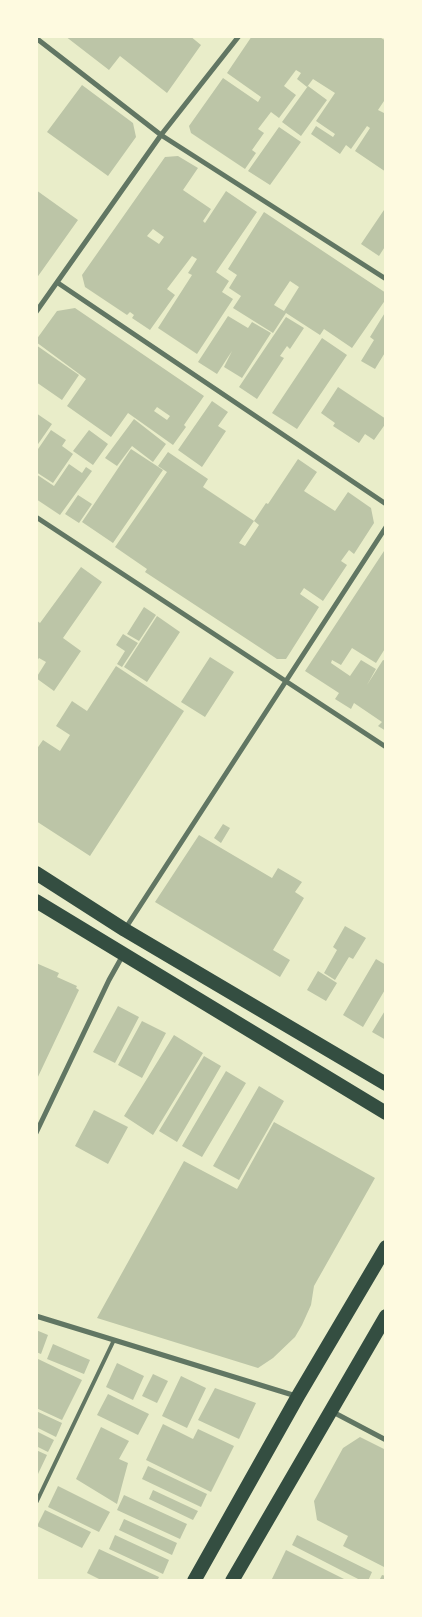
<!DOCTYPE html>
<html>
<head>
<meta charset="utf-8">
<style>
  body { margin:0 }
  #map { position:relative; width:422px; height:1617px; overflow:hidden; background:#e9edc9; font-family:Spectral,serif }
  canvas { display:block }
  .frame { position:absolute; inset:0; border:38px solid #fefae0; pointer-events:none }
</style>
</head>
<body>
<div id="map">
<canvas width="422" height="1617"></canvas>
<div class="frame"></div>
</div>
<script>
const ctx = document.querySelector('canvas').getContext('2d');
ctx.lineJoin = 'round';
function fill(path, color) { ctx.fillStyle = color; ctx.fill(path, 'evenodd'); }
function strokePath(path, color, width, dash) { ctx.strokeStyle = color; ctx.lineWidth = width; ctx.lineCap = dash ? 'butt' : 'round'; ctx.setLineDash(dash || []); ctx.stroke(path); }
fill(new Path2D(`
  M65,36H190L201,45L167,93L120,56L109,70Z
  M252,36H378L386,41V98L378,110L386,114V172L355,151L370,128L367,126L351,149L346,145L340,154L311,134L316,126L333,137L335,134L316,121L335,93L313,79L307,87L297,79L301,73L296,70L284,86L296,95L279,118L271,112L258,129L264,133L252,150L256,153L245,169L191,133L189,126L223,78L258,102L261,97L227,73Z
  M82,85L133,123L136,137L108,176L47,132Z
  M308,86L327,100L301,136L282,122Z
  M279,127L301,142L270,185L248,171Z
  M178,156L198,168L183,190L211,209L203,221L205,223L226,191L257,212L216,272L229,281L222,292L233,299L197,354L158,328L192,275L188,273L197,259L192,256L167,289L175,295L150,330L132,318L134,315L130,312L127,315L85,287L82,275L165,157ZM153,229L164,237L159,244L147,236Z
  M36,190L78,220L36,279Z
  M386,207V245L379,256L361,244Z
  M264,212L386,293V299L352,348L324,329L320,335L286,313L273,333L233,308L241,296L229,288L237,275L228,269ZM290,281L299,287L284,311L274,305Z
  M75,308L204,396L184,425L186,427L173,445L128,413L111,437L67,406L86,379L36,342V340L57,311ZM157,407L170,416L167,420L154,411Z
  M386,311V351L375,369L361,361L374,340L370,337Z
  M228,316L248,328L252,322L271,333L242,378L224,367L232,351L217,374L198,362Z
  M286,317L304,328L290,349L287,346L280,356L284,358L257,399L239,387L253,366L260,371L253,366Z
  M322,338L347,355L297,429L272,413Z
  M36,345L79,375L62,400L36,382Z
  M338,387L386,419V423L374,440L365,434L359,443L333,426L335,423L321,413Z
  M212,401L228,412L218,426L226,431L202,467L178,450Z
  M36,413L52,424L36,447Z
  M134,419L166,444L153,462L132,446L117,466L105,458Z
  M51,430L66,440L62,446L73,454L53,483L36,472V452Z
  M89,430L108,444L93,465L73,451Z
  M131,449L163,470L113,543L82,522Z
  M168,452L208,479L203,487L254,521L239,543L245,546L259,525L254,521L266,503L268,504L298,459L317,472L304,491L335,511L348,492L371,508L374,523L354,554L349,550L341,561L347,565L323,601L304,588L300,594L319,607L286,659H277L262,649L145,572L147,569L115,547L167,472L158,466Z
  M69,464L82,473L86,467L92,471L60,515L36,499V474L54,486Z
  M78,495L92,504L79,523L65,514Z
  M386,548V647L376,663L352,648L341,665L332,660L331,663L350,676L361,660L376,669L367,685L383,660L386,661V731L378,726L382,722L354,703L351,709L335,699L339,693L305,671Z
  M81,567L102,582L63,638L81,651L54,691L36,678L46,662L39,658L36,662V620L40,623Z
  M144,607L156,615L139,641L127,634Z
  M157,616L180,632L147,682L124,667Z
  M123,634L138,643L122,667L117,664L125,651L116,645Z
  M210,657L234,672L205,717L181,702Z
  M116,666L184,711L90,856L36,821V750L43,740L60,751L70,735L56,726L72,701L87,711Z
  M223,824L230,828L221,843L214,838Z
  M199,835L272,878L278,868L302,882L295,892L304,898L273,950L290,960L280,977L155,902Z
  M345,926L366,938L353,959L349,957L335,980L324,973L337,950L333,947Z
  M376,959L386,965V988L363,1027L343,1015Z
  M36,963L59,973L57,977L77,986L76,988L79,990L36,1081Z
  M318,971L337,983L326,1001L307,990Z
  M118,1006L139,1017L115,1063L93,1052Z
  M386,1009V1040L372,1032Z
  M142,1021L166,1033L142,1078L118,1065Z
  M174,1035L203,1053L153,1135L124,1116Z
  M204,1056L221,1066L177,1142L159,1131Z
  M226,1071L246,1083L202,1157L182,1146Z
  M259,1086L284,1101L239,1180L213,1166Z
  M94,1110L128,1127L108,1164L75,1146Z
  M274,1122L375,1178L314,1286L311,1305L302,1325L295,1337L273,1358L258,1368L97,1318L184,1161L237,1189Z
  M36,1330L48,1335L41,1354L36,1352Z
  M53,1344L90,1360L84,1374L47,1359Z
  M36,1358L82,1380L62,1420L36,1408Z
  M117,1363L144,1376L133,1400L106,1387Z
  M153,1374L168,1381L157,1403L142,1396Z
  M181,1376L206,1388L187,1428L162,1416Z
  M215,1388L256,1403L239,1439L198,1420Z
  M108,1394L149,1414L138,1435L97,1415Z
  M36,1411L62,1423L56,1437L36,1427Z
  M163,1424L193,1439L198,1429L234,1446L211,1492L146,1460Z
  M101,1427L129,1441L119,1459L128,1463L117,1504L76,1479Z
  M36,1431L54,1440L48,1452L36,1446Z
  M360,1437L386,1450V1568L343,1546L348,1536L317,1520L314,1501L343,1448Z
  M36,1450L47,1455L38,1474L36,1473Z
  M148,1466L207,1494L201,1507L142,1479Z
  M58,1486L110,1512L99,1532L48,1507Z
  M153,1490L198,1511L193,1520L149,1499Z
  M124,1495L187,1524L180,1539L117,1510Z
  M45,1510L91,1532L82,1548L37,1526Z
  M124,1519L177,1543L172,1555L119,1530Z
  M115,1535L169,1560L163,1574L109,1549Z
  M297,1535L372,1572L368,1581H362L292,1545Z
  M99,1549L159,1577L157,1581H103L87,1573Z
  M286,1550L348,1581H271Z
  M382,1575L386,1576V1581H379Z`), '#bcc5a7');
strokePath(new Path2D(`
  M36,1503L114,1340`), '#617663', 4);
strokePath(new Path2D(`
  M36,38L161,135L386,279
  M58,283L386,504
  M36,312L161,135L239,36
  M36,517L386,747
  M125,929L386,527
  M36,1133L109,980L123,955
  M36,1316L296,1396
  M331,1411L386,1440`), '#617663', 5);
strokePath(new Path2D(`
  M36,873L125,930L386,1084
  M36,901L386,1113
  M194,1581L298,1396L386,1247
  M232,1581L386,1316`), '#344e41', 14);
</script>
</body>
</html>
